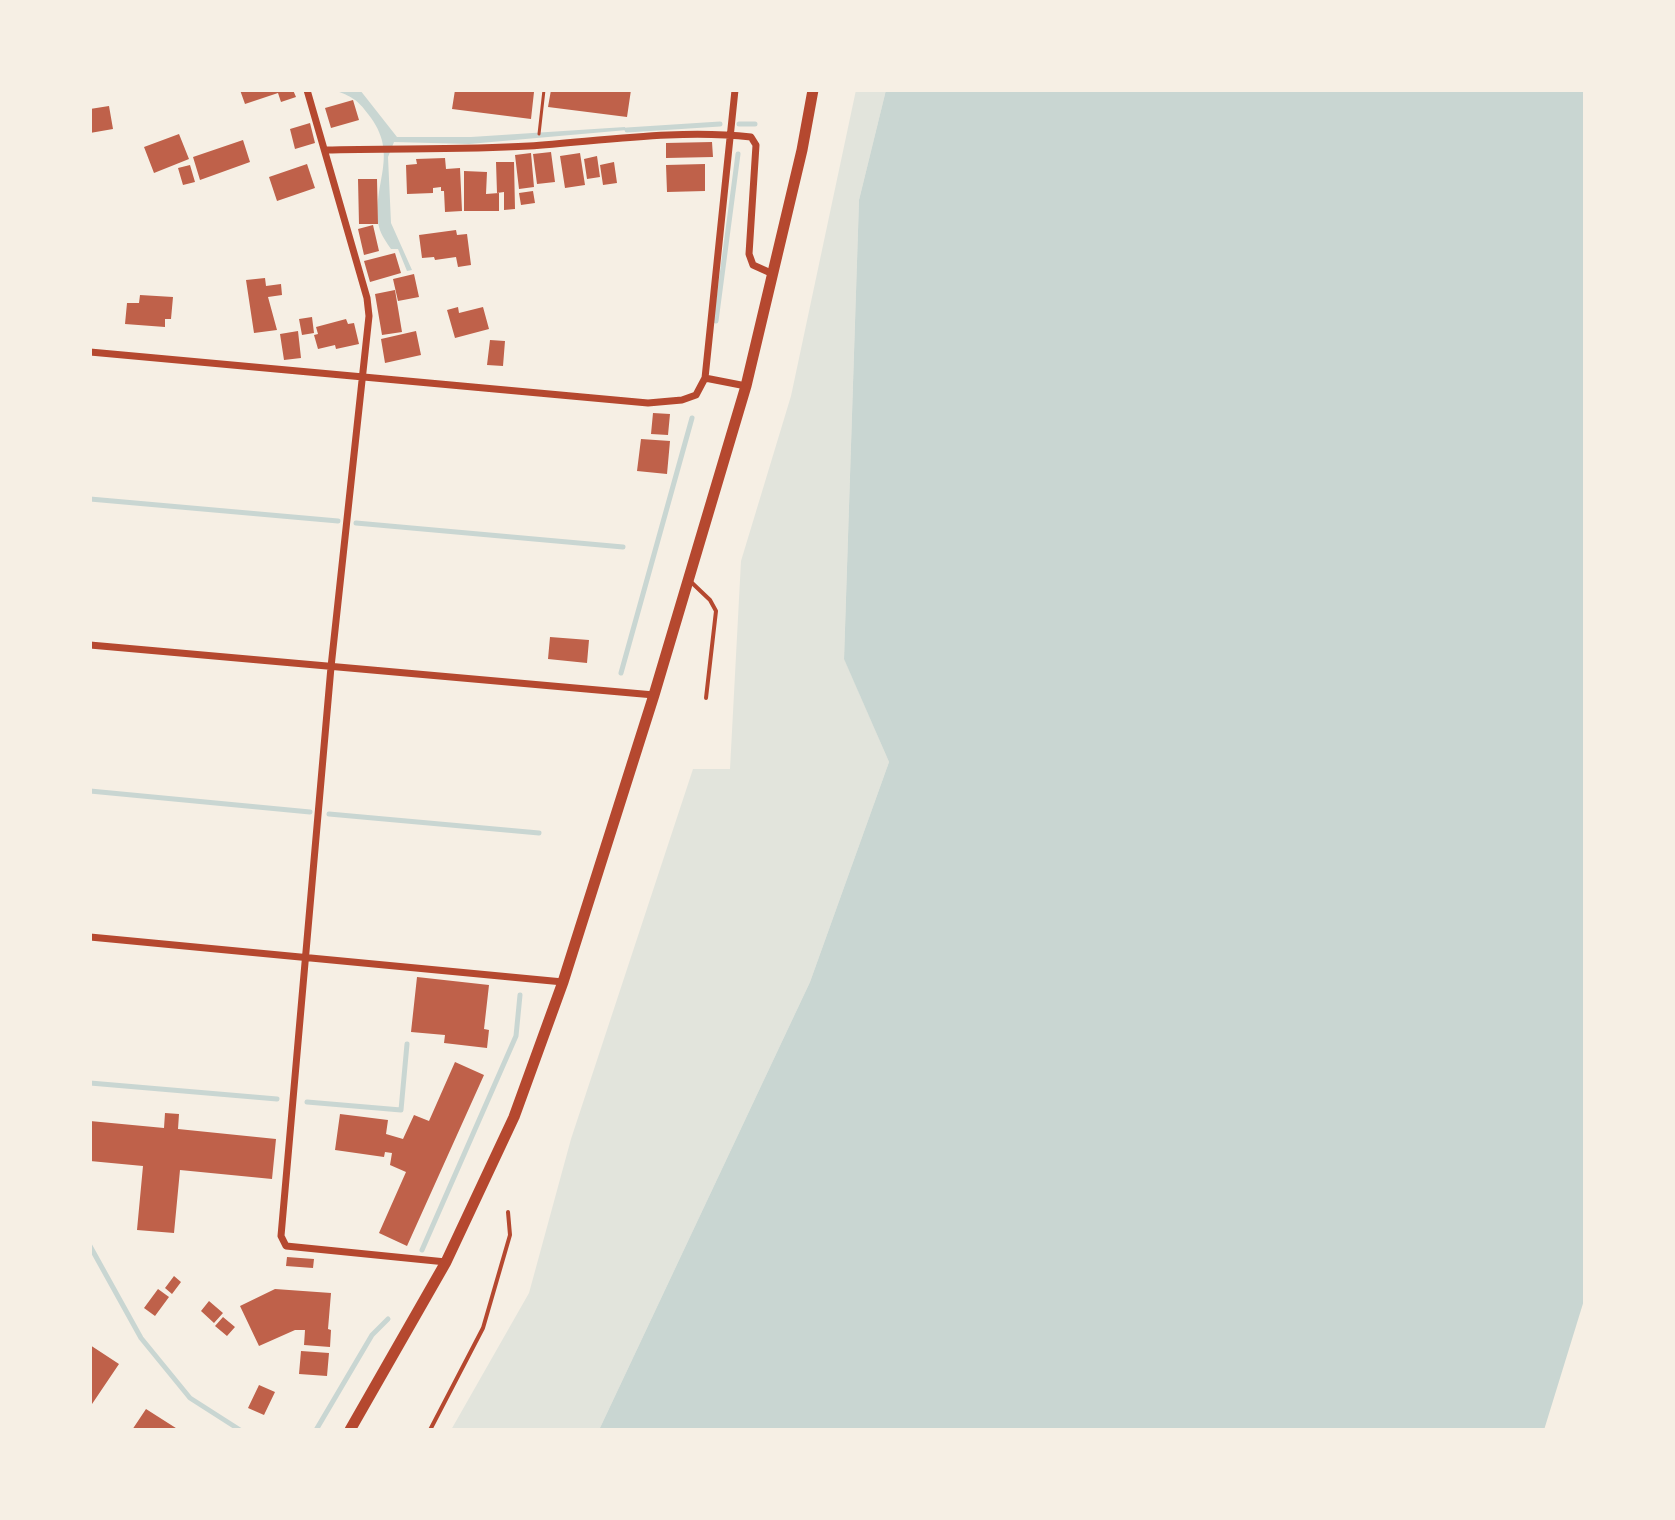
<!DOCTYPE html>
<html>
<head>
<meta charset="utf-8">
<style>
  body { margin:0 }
  #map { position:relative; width:1675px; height:1520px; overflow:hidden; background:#f6efe4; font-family:"DM Sans",sans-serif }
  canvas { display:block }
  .frame { position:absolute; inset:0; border:92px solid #f6efe4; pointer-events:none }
</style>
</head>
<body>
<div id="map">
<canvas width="1675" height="1520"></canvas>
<div class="frame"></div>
</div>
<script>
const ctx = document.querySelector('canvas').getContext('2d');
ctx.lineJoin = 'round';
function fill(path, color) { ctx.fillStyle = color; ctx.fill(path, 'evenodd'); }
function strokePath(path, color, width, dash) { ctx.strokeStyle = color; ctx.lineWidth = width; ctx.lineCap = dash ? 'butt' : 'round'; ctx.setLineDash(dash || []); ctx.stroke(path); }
fill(new Path2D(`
  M856,90H886L859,200L844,658L889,762L810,982L599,1430H451L529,1293L571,1139L693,769H730L741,561L791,396Z`), '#e2e4dc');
fill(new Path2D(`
  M334,90H360L397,137H471L625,127L627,130L469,144L394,142L388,157L391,223L412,270L407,271L398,249H391C387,243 381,235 379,227C371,183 401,155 368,114C358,100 351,96 334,90Z
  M886,90H1585V1297L1544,1430H599L810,982L889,762L844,659L859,200Z`), '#c9d6d2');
strokePath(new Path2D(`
  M739,124H755
  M627,130L720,124
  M716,321L738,154
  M90,499L338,521
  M356,523L623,547
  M621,673L692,418
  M90,791L310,812
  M329,814L539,833
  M90,1083L277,1099
  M307,1102L401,1110L407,1044
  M90,1246L141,1338L190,1398L240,1430
  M422,1250L516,1036L520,995
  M316,1430L372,1335L388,1319`), '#c9d6d2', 5);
fill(new Path2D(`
  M240,90H293L296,97L281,102L278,93L245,104Z
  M455,90L534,92L531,119L452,109Z
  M551,90H631L627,117L548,107Z
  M353,100L359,120L331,128L325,108Z
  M109,106L113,129L90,133V109Z
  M310,123L315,143L295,149L290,129Z
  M179,134L189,159L154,173L144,147Z
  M243,140L250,162L200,180L193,157Z
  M712,142L713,157L666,158V143Z
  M551,152L555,182L537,184L533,154Z
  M531,153L534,187L519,189L515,155Z
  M580,153L585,185L565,188L560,156Z
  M597,156L600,177L587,179L584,159Z
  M445,158L446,169L460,168L462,211L445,212L444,191H441V187L433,188V193L407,194L406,165L417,164L416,159Z
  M496,162H514L515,209L504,210V192L497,193Z
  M614,162L617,183L603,185L600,165Z
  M307,164L315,188L277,201L269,177Z
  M705,164V191L667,192L666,165Z
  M190,165L195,182L183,185L178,168Z
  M464,171L487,172L486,194L499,193V211H464Z
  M358,179H377L378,224H359Z
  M533,191L535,203L521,205L519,193Z
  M373,225L379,251L364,255L358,229Z
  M456,230L457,235L467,234L471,265L458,267L456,257L435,260L434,257L422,258L419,235Z
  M395,253L401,273L370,282L364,261Z
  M414,274L419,297L398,301L393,279Z
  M265,278L266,286L281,284L282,295L268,297L277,330L254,333L246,280Z
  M395,290L402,332L382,335L375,294Z
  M140,295L173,297L171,319H165V327L125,324L127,303H139Z
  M458,307L459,313L483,307L489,329L455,338L447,310Z
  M312,317L314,333L302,335L299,319Z
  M346,319L348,324L354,323L359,344L336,349L335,345L318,349L314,335L318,334L316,327Z
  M298,331L301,358L284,360L280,334Z
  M416,331L421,355L385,363L381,339Z
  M490,340L505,341L503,366L487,365Z
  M653,413L670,414L668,435L651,434Z
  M641,439L670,441L667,474L637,471Z
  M550,637L589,640L587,663L548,659Z
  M417,977L489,985L484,1029L489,1030L487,1048L444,1043L445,1035L411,1032Z
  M455,1062L484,1075L407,1246L379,1233L406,1172L390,1165L392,1153L385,1152L384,1157L335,1150L340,1114L388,1120L386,1134L403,1139L414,1115L429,1121Z
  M165,1113L179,1114L178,1129L276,1139L272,1179L180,1170L174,1233L137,1230L143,1166L90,1161V1121L164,1128Z
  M287,1257L314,1259L313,1268L286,1266Z
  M174,1276L181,1282L172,1294L165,1288Z
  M158,1289L169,1297L155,1316L144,1308Z
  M275,1289L331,1293L328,1329L331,1330L330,1347L304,1345L305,1330H295L259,1346L240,1306Z
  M209,1301L223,1313L214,1323L201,1311Z
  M223,1317L235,1327L227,1336L215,1326Z
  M90,1345L119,1364L90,1407Z
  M301,1351L329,1353L327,1376L299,1374Z
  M259,1385L275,1392L264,1415L248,1408Z
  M146,1409L179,1430H132Z`), '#bf614a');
strokePath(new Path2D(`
  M539,134L544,90`), '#b5482f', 3);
strokePath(new Path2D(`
  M690,581L710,600L716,611L706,698
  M430,1430L483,1328L510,1235L508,1212`), '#b5482f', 4);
strokePath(new Path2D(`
  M307,90L367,298L369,316L331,667L281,1236L286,1246L446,1262
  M325,150C393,148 461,150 529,146C602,141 677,129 751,137L756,145L749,254L753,265L773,274
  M90,352L648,403L682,400L696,395L705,378L735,90
  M705,378L746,386
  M90,645L654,695
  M90,937L563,982`), '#b5482f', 7);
strokePath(new Path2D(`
  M350,1430L446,1262L514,1117L563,982L654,695L746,386L802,150L813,90`), '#b5482f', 11);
</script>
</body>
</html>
